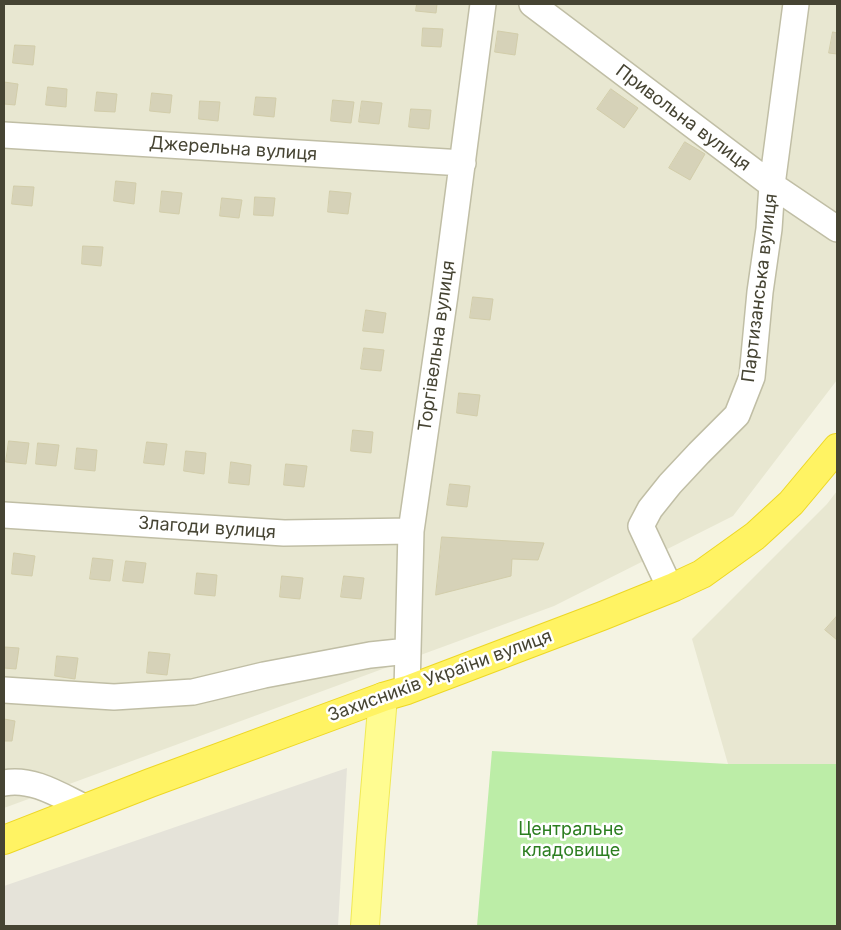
<!DOCTYPE html>
<html>
<head>
<meta charset="utf-8">
<style>
  body { margin:0 }
  #map { position:relative; width:841px; height:930px; overflow:hidden; background:#f4f3e3; font-family:Inter,sans-serif }
  canvas { display:block }
  .frame { position:absolute; inset:0; border:5px solid #464433; pointer-events:none }
</style>
</head>
<body>
<div id="map">
<canvas width="841" height="930"></canvas>
<div class="frame"></div>
</div>
<script>
const ctx = document.querySelector('canvas').getContext('2d');
ctx.lineJoin = 'round';
function fill(path, color) { ctx.fillStyle = color; ctx.fill(path, 'evenodd'); }
function strokePath(path, color, width, dash) { ctx.strokeStyle = color; ctx.lineWidth = width; ctx.lineCap = dash ? 'butt' : 'round'; ctx.setLineDash(dash || []); ctx.stroke(path); }
function label(font, color, halo, rows, align = 'center') {
  ctx.font = font + ' Inter,sans-serif'; ctx.lineWidth = 5; ctx.setLineDash([]); ctx.textBaseline = 'middle'; ctx.strokeStyle = halo; ctx.fillStyle = color; for (const [text, x, y, turn = 0] of rows) {
    ctx.save(); ctx.translate(x, y); ctx.rotate((+turn || 0) * Math.PI / 180); ctx.textAlign = isNaN(turn) ? turn : align; if (halo) ctx.strokeText(text, 0, 0); ctx.fillText(text, 0, 0); ctx.restore();
  }
}
fill(new Path2D(`
  M4,4H837V380L733,516L554,606L4,808Z
  M837,491V764H728L692,639L827,504Z`), '#e8e7d1');
fill(new Path2D(`
  M347,768L338,926H4V886Z`), '#e5e3d9');
fill(new Path2D(`
  M492,751L728,764H837V926H477Z`), '#bceda7');
const building = new Path2D(`
  M417,4H437L436,13L416,11Z
  M423,28L443,29L441,47L422,46Z
  M498,31L518,34L515,55L495,52Z
  M833,32L837,33V54L829,53Z
  M15,45L35,46L33,65L13,63Z
  M4,82L18,84L15,105L4,104Z
  M48,87L67,89L66,107L46,105Z
  M611,89L638,108L624,128L597,109Z
  M97,92L117,94L115,112L95,111Z
  M152,93L172,95L170,113L150,111Z
  M256,97L276,98L274,117L254,115Z
  M333,100L354,102L351,123L331,121Z
  M200,101L220,102L218,121L199,119Z
  M362,101L382,103L379,124L359,122Z
  M411,109L431,110L429,129L409,127Z
  M685,142L705,154L690,180L669,168Z
  M116,181L136,183L134,204L114,201Z
  M14,186L34,187L32,206L12,204Z
  M162,191L182,193L179,214L160,212Z
  M330,191L351,193L348,214L328,212Z
  M255,197L275,198L273,216L254,215Z
  M222,198L242,200L239,218L220,216Z
  M83,246L103,247L101,266L82,264Z
  M473,297L493,299L490,320L470,318Z
  M366,310L386,313L383,333L363,331Z
  M364,348L384,350L381,371L361,369Z
  M459,393L480,395L477,416L457,413Z
  M353,430L373,432L371,453L351,451Z
  M9,441L29,443L26,464L6,462Z
  M147,442L167,444L164,465L144,463Z
  M38,443L59,445L56,466L36,464Z
  M77,448L97,450L95,471L75,469Z
  M186,451L206,453L204,474L184,471Z
  M231,462L251,465L249,485L229,483Z
  M286,464L307,466L304,487L284,485Z
  M450,484L470,486L467,507L447,505Z
  M442,537L544,543L538,560L512,559L511,576L436,595Z
  M14,553L35,556L32,576L12,574Z
  M93,558L113,560L110,581L90,579Z
  M126,561L146,563L143,583L123,581Z
  M197,573L217,575L215,596L195,594Z
  M282,576L303,578L300,599L280,597Z
  M344,576L364,578L361,599L341,597Z
  M837,616V640L825,630Z
  M4,647L19,648L16,669L4,668Z
  M149,652L170,654L167,675L147,673Z
  M57,656L78,658L75,679L55,676Z
  M4,719L15,721L12,741H4Z`);
fill(building, '#d6d2b8');
strokePath(building, '#d2cdaa', 1);
const minor = new Path2D(`
  M532,4L772,185L837,229
  M4,135L463,163
  M4,515L284,533L411,531
  M670,588L641,526L650,509L670,484L699,453L737,415L752,377L760,292L769,229L772,185L796,4
  M4,690L114,697L193,692L264,675L370,655L408,651
  M407,690L411,531L445,295L483,4
  M4,783C32,777 61,796 86,808`);
const major = new Path2D(`
  M365,926L371,839L383,697`);
const highway = new Path2D(`
  M4,840L150,783L383,697L407,690L602,616L674,587L702,574L755,536L791,503L837,448`);
strokePath(minor, '#c0bea5', 28);
strokePath(major, '#f0e955', 30);
strokePath(highway, '#edd724', 30);
strokePath(minor, '#fff', 25);
strokePath(major, '#fffc91', 28);
strokePath(highway, '#fff363', 28);
label('18px', '#464433', '#fff', [
  ["Привольна вулиця",683,118,37],
  ["Джерельна вулиця",233,149,4],
  ["Партизанська вулиця",760,288,-83],
  ["Торгівельна вулиця",437,346,-82],
  ["Злагоди вулиця",207,528,4],
  ["Захисників України вулиця",440,676,-20]
]);
label('18px', '#2c7e20', '#fff', [
  ["Центральне",571,830],
  ["кладовище",571,851]
]);
</script>
</body>
</html>
